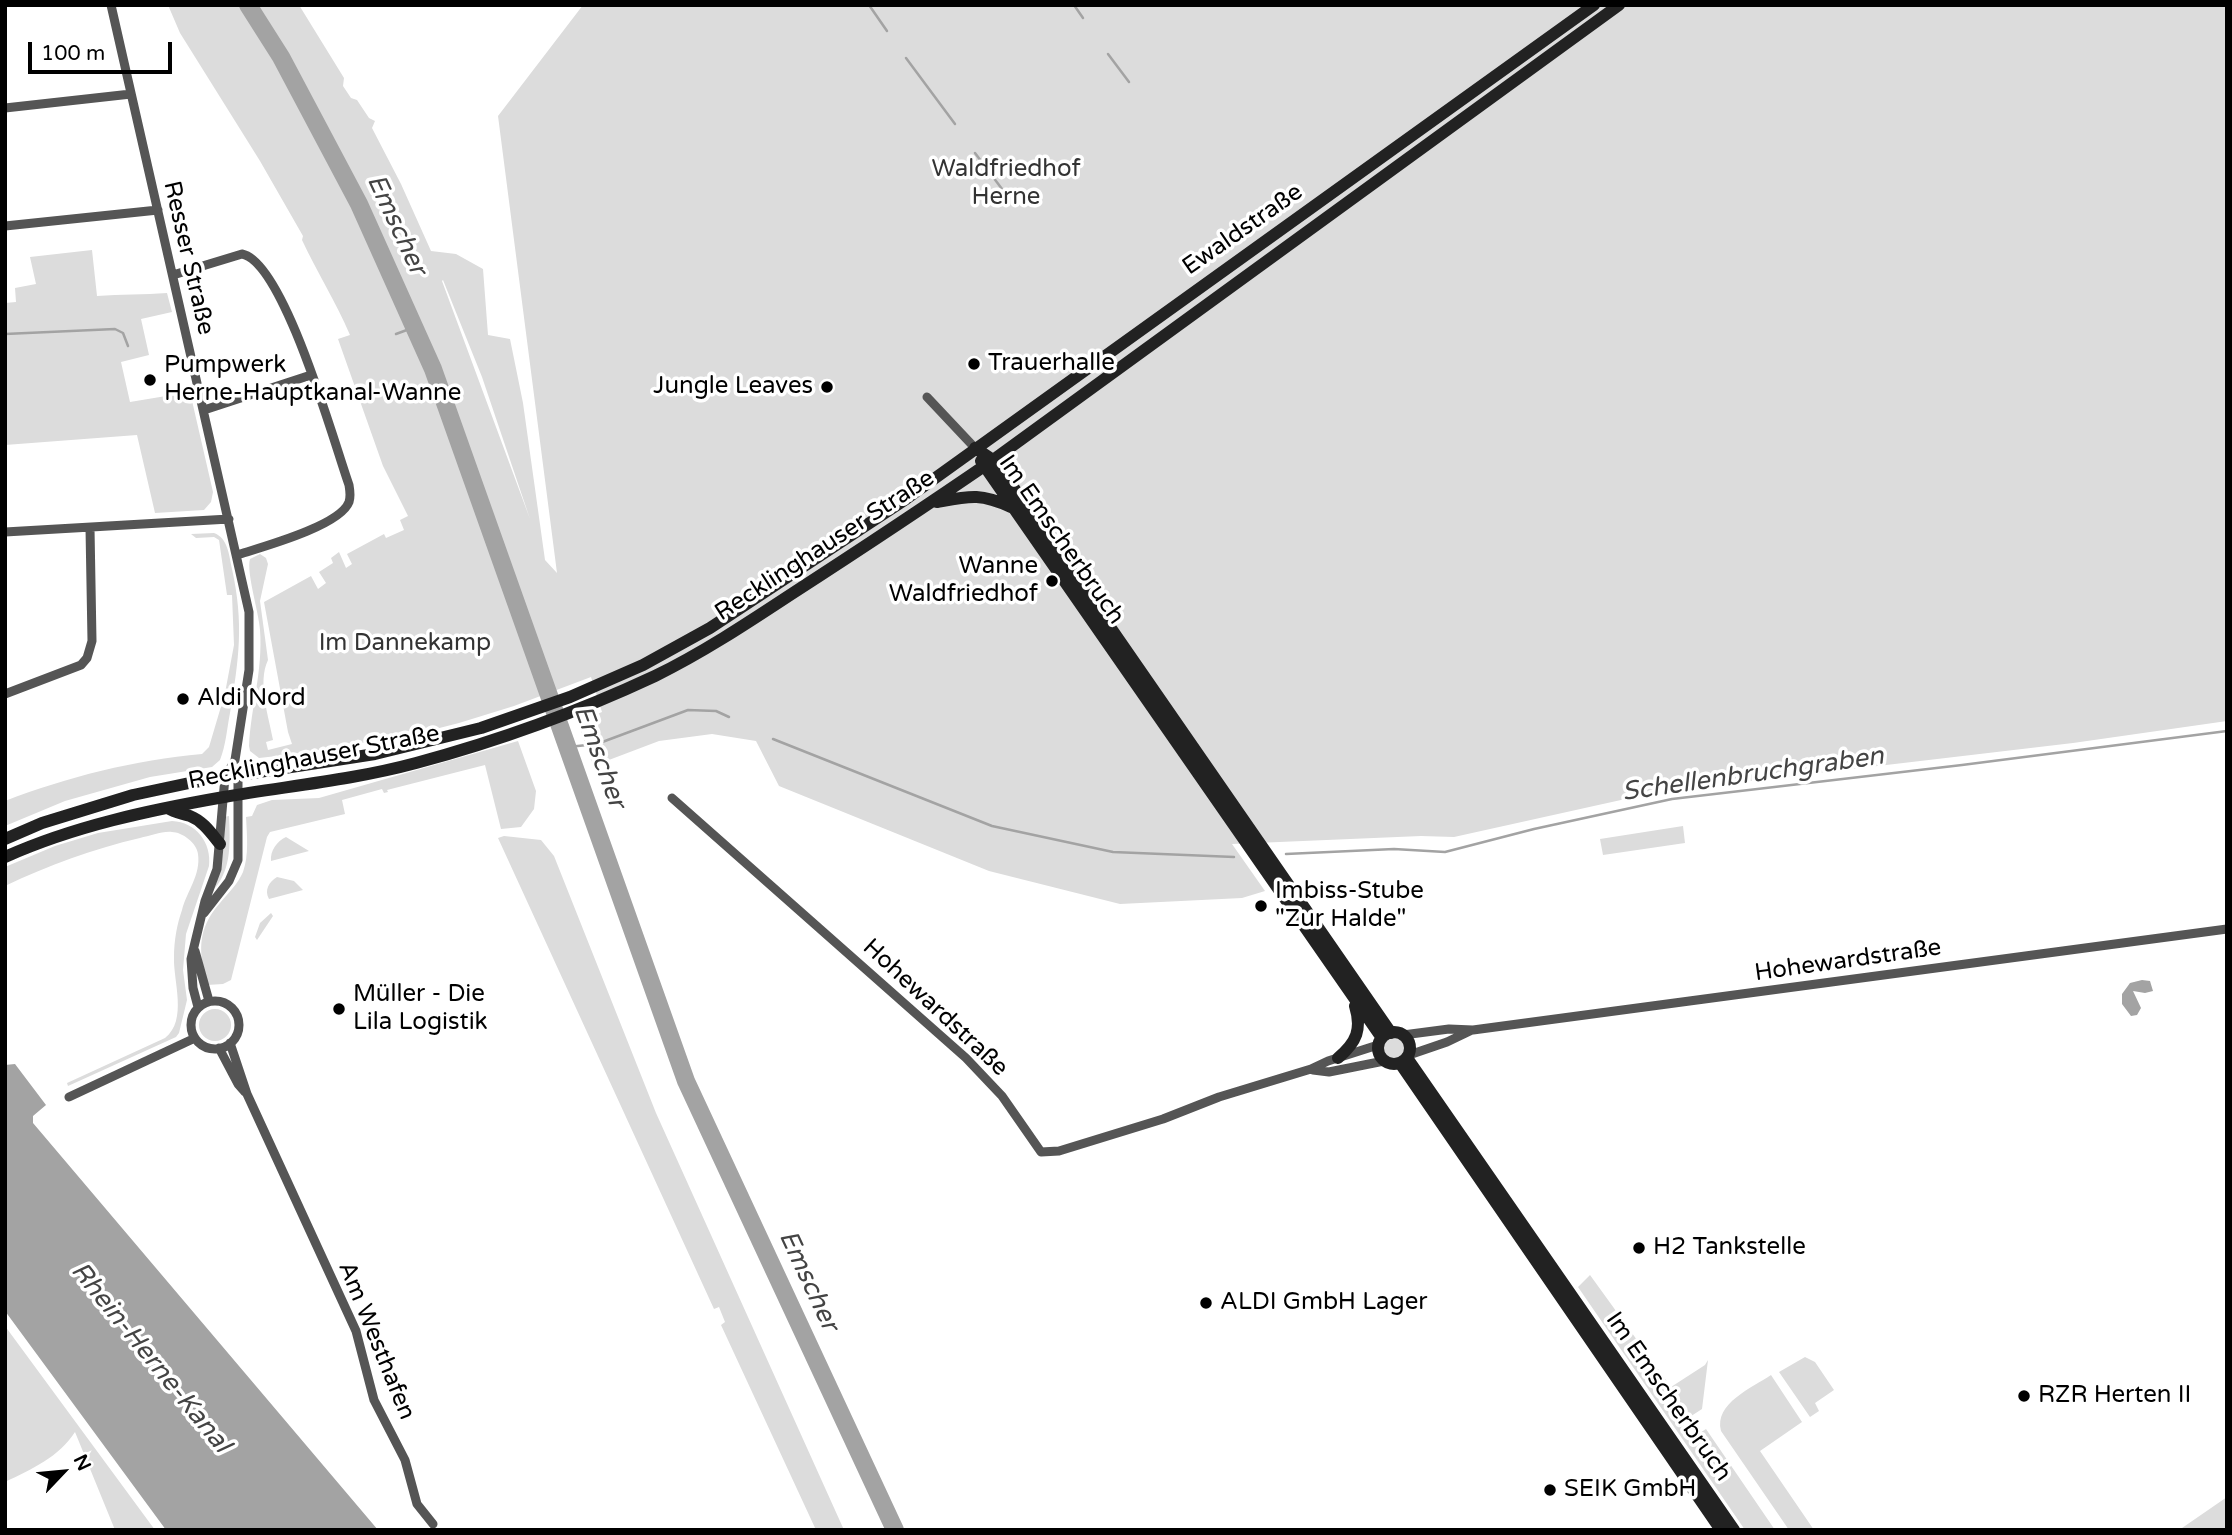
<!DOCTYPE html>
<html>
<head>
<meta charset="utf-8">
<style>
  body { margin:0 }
  #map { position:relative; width:2232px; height:1535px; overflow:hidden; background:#fff; font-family:"Varela Round",sans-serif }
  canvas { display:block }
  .frame { position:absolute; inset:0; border:7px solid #000; pointer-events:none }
  .north { position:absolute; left:28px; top:1437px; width:70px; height:70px; -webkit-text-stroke:5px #fff; paint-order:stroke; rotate:64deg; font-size:19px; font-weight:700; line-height:28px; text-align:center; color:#000 }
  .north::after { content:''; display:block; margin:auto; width:24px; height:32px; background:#000; clip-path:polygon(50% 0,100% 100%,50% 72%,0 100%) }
  .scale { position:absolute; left:28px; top:42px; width:144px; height:32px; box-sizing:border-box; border:4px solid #000; border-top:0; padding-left:9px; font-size:21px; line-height:24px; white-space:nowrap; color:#000; -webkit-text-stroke:5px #fff; paint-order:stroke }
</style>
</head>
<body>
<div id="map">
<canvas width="2232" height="1535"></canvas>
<div class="frame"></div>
<div class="north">N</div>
<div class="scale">100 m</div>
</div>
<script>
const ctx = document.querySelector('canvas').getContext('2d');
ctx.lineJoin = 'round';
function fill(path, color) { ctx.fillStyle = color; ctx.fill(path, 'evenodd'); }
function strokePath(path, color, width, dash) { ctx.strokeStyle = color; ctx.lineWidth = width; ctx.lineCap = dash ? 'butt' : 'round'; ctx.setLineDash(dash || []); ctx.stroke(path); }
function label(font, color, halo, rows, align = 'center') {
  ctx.font = font + ' "Varela Round",sans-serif'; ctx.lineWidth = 7; ctx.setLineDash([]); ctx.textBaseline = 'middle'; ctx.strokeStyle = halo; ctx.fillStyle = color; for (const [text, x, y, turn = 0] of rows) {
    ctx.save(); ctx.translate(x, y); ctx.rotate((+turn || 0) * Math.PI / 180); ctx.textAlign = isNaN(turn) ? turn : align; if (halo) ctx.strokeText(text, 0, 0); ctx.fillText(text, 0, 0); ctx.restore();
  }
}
fill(new Path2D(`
  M168,5H299L344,78L343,86L351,98L357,100L369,118L375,121L372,128L401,184L431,251L456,254L483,269L488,335L510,339L523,403L545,560L557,573L498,116L583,5H2227V721L2073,743L1657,792L1454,837L1421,836L1232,844L1265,891L1242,898L1120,904L989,871L779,786L756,741L712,734L659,741L593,766L578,722L602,712L591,677L514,706L459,723L412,735L295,754L259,758L250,751L249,746C251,706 263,671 260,630C259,613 246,572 250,559L260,554L266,558L268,564L260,601L268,660C257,683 269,717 273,740L266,742L268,750L292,744L288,732L264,602L311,576L318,589L326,583L319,572L333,563L331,558L339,552L346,568L352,564L347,554L384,534L386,538L404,530L400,520L408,516L383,466L338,339L350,335C336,302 317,272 302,240L303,236L260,161L180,33ZM443,280L482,377L530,519L442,281Z
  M92,250L97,296C121,294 144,295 167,293L172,312L141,319L149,355L121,362L130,402L190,392L213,492L211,502L204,510L155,513L137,435L5,445V303L16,302L15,288L36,284L30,257Z
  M214,533C228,538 229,555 232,569C244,624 239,658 230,713C227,728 226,745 220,760L212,767L150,777L65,801L5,826V801C67,777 135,760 202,754L209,747L225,693L234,645L232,595H227L219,540L214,537L196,538L191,534Z
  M518,741L536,791L534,809L521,827L501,829L485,765L387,790L388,792L384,793L382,789L342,800L345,814L270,832L267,837L231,980L223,984L207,985C199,953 196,930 220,903C228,893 238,884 243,872C249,855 247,836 246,817L252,816L257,805L272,800L319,798Z
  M229,816C230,841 232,868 215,888L222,860L224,817Z
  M172,821C196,822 212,843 209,866L186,934L183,970L187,1000L179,1033L176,1037L68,1086L67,1083L165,1038C188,1020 173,981 174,957C174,941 177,924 182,910C187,891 201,875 198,854C197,843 182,832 172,832C162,831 150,836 140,838C93,849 49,865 5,886V867L55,846L98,833Z
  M1683,826L1685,843L1603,855L1600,839Z
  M504,836L541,840L554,856L656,1113L844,1530H816L721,1325L725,1322L719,1307L714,1309L498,838Z
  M286,837L309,851L271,861C270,851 277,841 286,837Z
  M277,877L294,881L303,890L269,899C264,890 269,882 277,877Z
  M271,913L273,916L257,940L255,937L260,923Z
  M199 1025a16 16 0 1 1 32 0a16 16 0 1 1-32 0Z
  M1384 1048a10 10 0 1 1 20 0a10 10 0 1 1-20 0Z
  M1590,1275L1671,1387L1705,1365L1708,1360L1702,1409L1682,1422L1692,1438L1706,1429L1775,1530H1745L1578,1287Z
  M5,1326L155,1530H115L75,1432C59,1457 32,1469 5,1482Z
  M1805,1357L1815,1362L1834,1390L1815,1403L1819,1411L1810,1417L1779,1372Z
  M1771,1375L1802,1422L1760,1451L1814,1530H1789L1721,1431C1714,1403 1752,1388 1771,1375Z
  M2227,1497V1530H2183L2182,1528Z`), '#dcdcdc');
fill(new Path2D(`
  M2142,980L2150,981L2153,991L2145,993L2133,991L2141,1008L2137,1015L2131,1016L2122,1004V994L2130,983Z
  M15,1064L46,1105L33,1116V1123L378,1530H166L5,1311V1065Z`), '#a3a3a3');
strokePath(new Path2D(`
  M869,5L887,31
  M1074,5L1083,18
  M1108,54L1129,82
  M906,58L955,124
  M975,153L1005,193
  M5,334L115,329L123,333L128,346
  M396,334L415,327
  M773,739L992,826L1113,852L1234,857
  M568,747L597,744L688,710L716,711L729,717
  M1286,854L1394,849L1445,852L1534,829L1672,799L1962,765L2227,731`), '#a3a3a3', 2.5);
strokePath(new Path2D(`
  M248,5L281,57L359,204L433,369L686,1081L895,1530`), '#a3a3a3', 18);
strokePath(new Path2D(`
  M111,5L249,612V670L235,760L225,777L217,869L205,901L191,959L193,988L198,1007
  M5,108L131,94
  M5,226L158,210
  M173,275L242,254C284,262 334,443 349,485C350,491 351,496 349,502C340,526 262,547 237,555
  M927,397L975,448
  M204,410L311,375
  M5,532L229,519
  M5,694L81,665L87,658L92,641L90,528
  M672,798L966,1058L1002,1096L1041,1152L1059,1151L1163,1119L1219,1097L1311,1069L1328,1061L1378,1045
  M204,913L229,881L238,860V771
  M195,951L209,1001
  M191 1025a24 24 0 1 1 48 0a24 24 0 1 1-48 0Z
  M1403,1035L1449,1029L1473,1030L2227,929
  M230,1043L247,1094L356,1331L374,1400L405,1460L417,1504L433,1524
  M219,1048L238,1084L245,1092
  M1409,1055L1447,1042L1472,1030
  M1313,1070L1329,1072L1384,1061
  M69,1097L195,1038`), '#555', 9);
strokePath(new Path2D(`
  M975,448L993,460L1002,471L1391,1033
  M981,461L1382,1038
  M937,502C970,496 980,493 1011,507
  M168,808C175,813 182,813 190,816C203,821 211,833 220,844
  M5,839L42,823L133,795L194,782L375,754L481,728L570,697L643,665L710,628L906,499L1594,5
  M5,857C74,826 150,810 224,797C288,786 353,780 416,763C498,741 578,712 655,676C702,653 746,624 790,595C858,551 926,506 993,460L1619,5
  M1378 1048a16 16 0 1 1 32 0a16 16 0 1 1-32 0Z
  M1338,1058C1357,1042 1362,1029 1355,1006
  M1407,1058L1734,1530
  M1400,1063L1721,1530`), '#222', 12);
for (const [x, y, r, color] of [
  [974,364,7,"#000"],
  [150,380,7,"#000"],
  [827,387,7,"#000"],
  [1052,581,7,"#000"],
  [183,699,7,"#000"],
  [1261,906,7,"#000"],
  [339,1009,7,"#000"],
  [1639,1248,7,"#000"],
  [1206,1303,7,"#000"],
  [2024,1396,7,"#000"],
  [1550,1490,7,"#000"]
]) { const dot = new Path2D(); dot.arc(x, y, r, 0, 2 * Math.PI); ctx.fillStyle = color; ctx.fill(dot); strokePath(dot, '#fff', 2.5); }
label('24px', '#333', '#fff', [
  ["Waldfriedhof",1006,170],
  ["Herne",1006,198],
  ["Im Dannekamp",405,644]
]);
label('24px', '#000', '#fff', [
  ["Ewaldstraße",1243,230,-35],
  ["Resser Straße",188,258,77],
  ["Im Emscherbruch",1061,540,55],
  ["Recklinghauser Straße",825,546,-33],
  ["Recklinghauser Straße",314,758,-11],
  ["Hohewardstraße",1848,961,-8],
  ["Hohewardstraße",935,1008,43],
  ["Am Westhafen",376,1341,68],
  ["Im Emscherbruch",1668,1397,55]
]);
label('24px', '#000', '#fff', [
  ["Trauerhalle",988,364],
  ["Pumpwerk",164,366],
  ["Herne-Hauptkanal-Wanne",164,394],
  ["Jungle Leaves",813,387,"right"],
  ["Wanne",1038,567,"right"],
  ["Waldfriedhof",1038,595,"right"],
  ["Aldi Nord",197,699],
  ["Imbiss-Stube",1275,892],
  ["\"Zur Halde\"",1275,920],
  ["Müller - Die",353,995],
  ["Lila Logistik",353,1023],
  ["H2 Tankstelle",1653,1248],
  ["ALDI GmbH Lager",1220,1303],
  ["RZR Herten II",2038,1396],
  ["SEIK GmbH",1564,1490]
], 'left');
label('italic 26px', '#444', '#fff', [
  ["Emscher",396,225,65],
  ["Emscher",599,757,70],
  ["Schellenbruchgraben",1753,775,-8],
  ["Emscher",808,1281,65],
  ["Rhein-Herne-Kanal",150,1358,51]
]);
</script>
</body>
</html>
